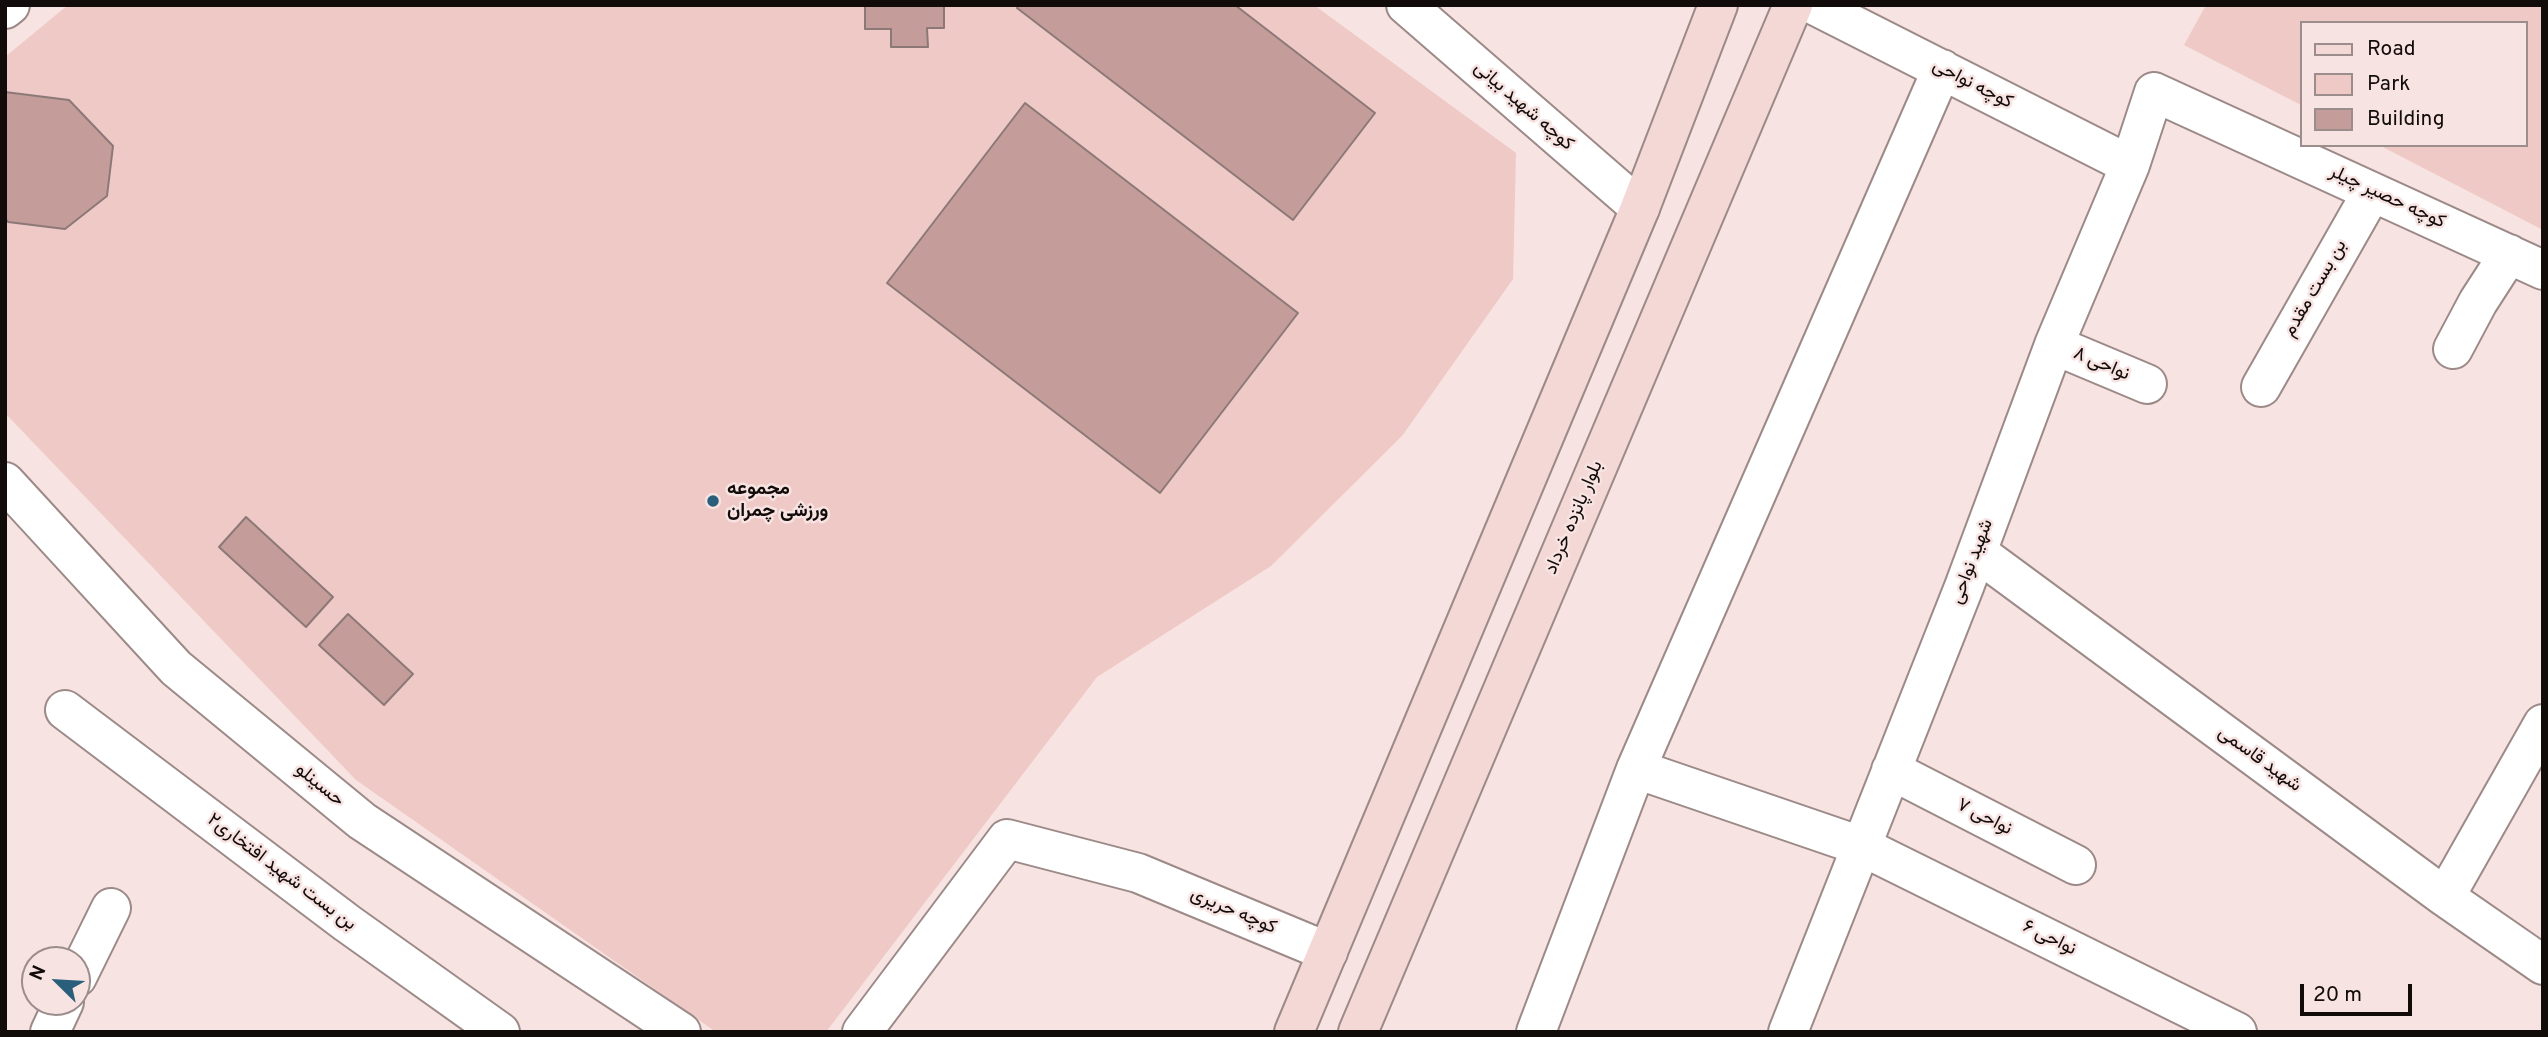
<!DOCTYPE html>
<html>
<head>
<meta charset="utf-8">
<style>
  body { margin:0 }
  #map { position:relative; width:2548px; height:1037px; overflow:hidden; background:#f7e3e1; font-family:Overpass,sans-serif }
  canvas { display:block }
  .frame { position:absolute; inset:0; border:7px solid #110b0a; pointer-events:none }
  .legend { position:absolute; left:2300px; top:21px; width:228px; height:126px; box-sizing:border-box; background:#f7e3e1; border:2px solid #9b8d8b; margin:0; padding:9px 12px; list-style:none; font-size:21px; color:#110b0a }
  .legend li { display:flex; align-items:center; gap:14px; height:35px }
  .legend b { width:35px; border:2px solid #9b8d8b }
  .north { position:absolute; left:21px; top:946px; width:70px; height:70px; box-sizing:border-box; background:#f7e3e1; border:2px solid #9b8d8b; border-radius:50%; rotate:294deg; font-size:19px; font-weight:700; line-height:28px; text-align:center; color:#110b0a }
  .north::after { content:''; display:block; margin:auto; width:24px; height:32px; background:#2a5f7b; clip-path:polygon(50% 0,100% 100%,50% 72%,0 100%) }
  .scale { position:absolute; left:2300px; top:984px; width:112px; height:32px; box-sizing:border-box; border:4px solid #110b0a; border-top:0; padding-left:9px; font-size:21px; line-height:24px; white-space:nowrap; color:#110b0a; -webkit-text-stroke:5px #f7e3e1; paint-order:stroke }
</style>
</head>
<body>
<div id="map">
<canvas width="2548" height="1037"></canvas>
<div class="frame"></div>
<ul class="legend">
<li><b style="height:9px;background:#f3d8d6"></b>Road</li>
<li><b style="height:19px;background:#efc9c6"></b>Park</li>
<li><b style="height:19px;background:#c49d9a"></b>Building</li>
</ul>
<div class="north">N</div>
<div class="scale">20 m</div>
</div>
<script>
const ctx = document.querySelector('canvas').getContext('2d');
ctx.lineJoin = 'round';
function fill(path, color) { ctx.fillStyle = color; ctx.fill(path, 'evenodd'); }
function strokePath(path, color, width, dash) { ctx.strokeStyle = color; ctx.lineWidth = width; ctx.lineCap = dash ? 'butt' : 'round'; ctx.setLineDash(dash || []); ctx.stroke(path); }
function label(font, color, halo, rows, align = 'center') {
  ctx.font = font + ' Overpass,Vazirmatn,sans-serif'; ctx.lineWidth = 5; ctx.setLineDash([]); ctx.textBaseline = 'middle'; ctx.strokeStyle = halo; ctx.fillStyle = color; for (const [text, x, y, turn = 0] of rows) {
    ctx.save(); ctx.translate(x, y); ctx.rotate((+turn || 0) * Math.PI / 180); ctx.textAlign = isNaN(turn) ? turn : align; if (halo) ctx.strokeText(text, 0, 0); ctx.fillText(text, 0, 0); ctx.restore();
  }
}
fill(new Path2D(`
  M68,5H1314L1516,153L1513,279L1402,436L1271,566L1097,677L826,1032H716L356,780L5,413V57Z
  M2206,5H2543V230L2379,145H2525V23H2301V105L2184,45Z`), '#efc9c6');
const building = new Path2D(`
  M865,5H944V28H927L928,47H891V29H865Z
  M1019,5H1235L1375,113L1293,220L1017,8Z
  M5,92L69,100L113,146L107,196L65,229L8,222L5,218Z
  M1025,103L1298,313L1160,493L887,283Z
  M246,517L333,597L306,627L219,547Z
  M348,614L413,674L384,705L319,645Z`);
fill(building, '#c49d9a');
strokePath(building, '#8c7977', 2);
const street = new Path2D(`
  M1406,5L1640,208
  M1814,5L2130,165
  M5,9L10,5
  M2054,345L2147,384
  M2453,349L2478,302L2509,254
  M2261,387L2372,192
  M5,482L176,668L362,821L681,1032
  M1977,552L2445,897L2543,965
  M65,710L347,923L500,1032
  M1636,769L1861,846L2237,1032
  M1891,770L2076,865
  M2445,897L2543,724
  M77,977L111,908
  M50,1032L64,1002
  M862,1032L1007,839L1138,873L1328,952
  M1536,1032L1636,769L1942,69
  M1788,1032L1964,587L2054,345L2130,165L2154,92L2543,270`);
const secondary = new Path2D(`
  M1294,1032L1640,208L1718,5
  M1358,1032L1793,5`);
strokePath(street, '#9c8a88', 42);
strokePath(secondary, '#9c8a88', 42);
strokePath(street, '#fff', 38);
strokePath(secondary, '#f3d8d6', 38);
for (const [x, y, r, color] of [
  [713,501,7,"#2a5f7b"]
]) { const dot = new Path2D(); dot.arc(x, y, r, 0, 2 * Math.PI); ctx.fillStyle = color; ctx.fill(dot); strokePath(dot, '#f7e3e1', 2.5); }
label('19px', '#110b0a', '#f7e3e1', [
  ["کوچه نواحی",1972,85,27],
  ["کوچه شهید بیانی",1523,107,41],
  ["کوچه حصیر چیلر",2387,198,25],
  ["بن بست مقدم",2316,289,-60],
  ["نواحی ۸",2101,365,23],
  ["بلوار پانزده خرداد",1575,518,-67],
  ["شهید نواحی",1973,562,-69],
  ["شهید قاسمی",2259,760,36],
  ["حسینلو",319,786,39],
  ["نواحی ۷",1984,818,27],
  ["بن بست شهید افتخاری۲",281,873,37],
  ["کوچه حریری",1233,912,23],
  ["نواحی ۶",2049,939,26]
]);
label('bold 19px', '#110b0a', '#f7e3e1', [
  ["مجموعه",727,490],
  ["ورزشی چمران",727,512]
], 'left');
</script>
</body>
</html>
